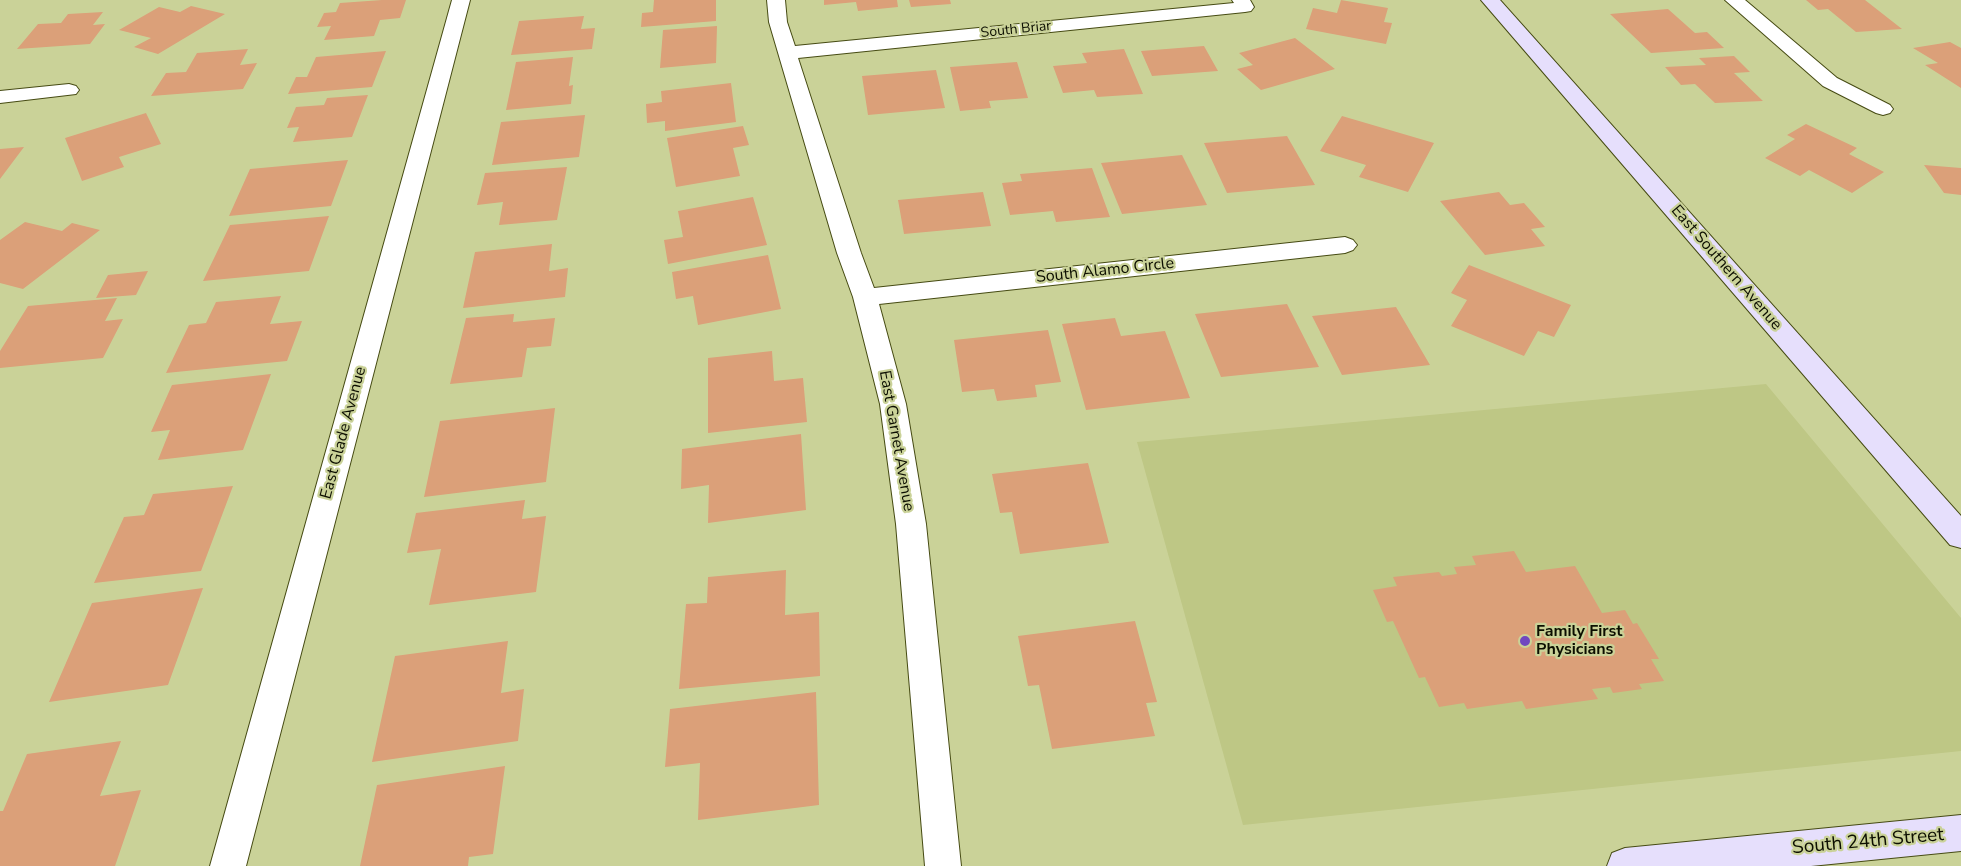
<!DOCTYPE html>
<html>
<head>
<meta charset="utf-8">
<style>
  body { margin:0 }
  canvas { display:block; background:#cad298 }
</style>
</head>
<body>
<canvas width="1961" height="866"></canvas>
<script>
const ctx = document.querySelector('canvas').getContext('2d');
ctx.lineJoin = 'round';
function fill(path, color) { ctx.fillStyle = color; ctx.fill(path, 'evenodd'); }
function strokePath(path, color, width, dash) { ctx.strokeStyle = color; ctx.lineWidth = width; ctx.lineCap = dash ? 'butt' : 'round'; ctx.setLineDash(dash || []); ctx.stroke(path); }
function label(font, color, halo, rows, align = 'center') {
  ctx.font = font + ' "Nunito Sans",sans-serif'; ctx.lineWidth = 4.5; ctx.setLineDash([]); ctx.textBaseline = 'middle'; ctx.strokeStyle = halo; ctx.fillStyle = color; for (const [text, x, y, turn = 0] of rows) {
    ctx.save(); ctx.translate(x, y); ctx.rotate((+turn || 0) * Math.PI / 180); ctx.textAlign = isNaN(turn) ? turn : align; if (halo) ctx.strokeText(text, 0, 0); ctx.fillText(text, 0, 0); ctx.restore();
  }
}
fill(new Path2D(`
  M1766,384L1961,618V751L1243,825L1137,442Z`), '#bec785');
fill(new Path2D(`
  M382,0H406L400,18L380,20L374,36L324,40L331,26L317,27L324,13L336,12L340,3Z
  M654,0H716V21L641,27L642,13L653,12Z
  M824,0H897L898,7L858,11L856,2L824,5Z
  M909,0H950L951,4L911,7Z
  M1341,0L1388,8L1384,22L1392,23L1386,44L1306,29L1313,8L1337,13Z
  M1806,0H1865L1902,29L1856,32L1828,9L1818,10Z
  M191,6L225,14L158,54L134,47L151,38L119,30L159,7L180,12Z
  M1668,9L1695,33L1707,32L1724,48L1651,53L1610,14Z
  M103,12L93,25L105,24L90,44L17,49L38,24L61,23L68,14Z
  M584,16L581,29L595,28L592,49L511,55L519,21Z
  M717,26L716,63L660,68L663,30Z
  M1295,38L1335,69L1261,90L1237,69L1253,65L1239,53Z
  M1950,42L1961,48V88L1925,65L1938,63L1913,48Z
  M1204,46L1218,71L1152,76L1141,51Z
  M248,49L240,65L257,63L243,89L151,96L166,73L186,72L197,53Z
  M1124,49L1143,94L1097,97L1094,90L1063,93L1053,66L1087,63L1082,53Z
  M386,51L372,87L288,94L296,77H307L316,57Z
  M1734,56L1750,72L1734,73L1763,101L1715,103L1695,84L1681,85L1665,67L1706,65L1699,58Z
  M573,57L569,86L573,85L571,104L506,110L516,62Z
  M1017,62L1028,98L989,101L991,108L960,111L950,67Z
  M936,70L945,108L868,115L862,76Z
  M731,83L736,122L665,131V121L647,123L646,104L662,102L661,91Z
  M368,95L352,137L293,142L299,127L287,128L296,107L324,105L327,98Z
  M146,113L161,144L119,157L124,167L82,181L65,138Z
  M585,115L579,157L492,165L501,122Z
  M1342,116L1434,143L1408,192L1359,177L1366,165L1320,151Z
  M1806,124L1857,148L1849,154L1884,172L1852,193L1809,170L1800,176L1765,158L1795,139L1787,135Z
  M743,126L749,145L733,148L740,176L676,187L667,138Z
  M1287,136L1315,185L1227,193L1204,143Z
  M24,147L0,179V149Z
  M1182,155L1207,205L1122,214L1101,163Z
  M348,160L331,206L229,216L250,169Z
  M1924,165L1961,168V195L1944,193Z
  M567,167L557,220L499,225L503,202L477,205L485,173Z
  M1092,168L1110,217L1056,222L1053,211L1010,215L1002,183L1022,181L1020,174Z
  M983,192L991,226L904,234L898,200Z
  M1499,192L1510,205L1524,203L1545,227L1531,229L1545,246L1485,255L1440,201Z
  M753,197L767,245L668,264L664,240L683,237L678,211Z
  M329,216L309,271L203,281L230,225Z
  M25,222L62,231L72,223L100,230L23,289L0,283V240Z
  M552,244L549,271L568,268L565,297L463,308L475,252Z
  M768,255L781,309L698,325L693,296L676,299L672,272Z
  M1469,265L1571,305L1554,337L1538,331L1524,356L1451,326L1467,300L1451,293Z
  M148,271L136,295L96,298L108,275Z
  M281,296L270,324L302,321L287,361L166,373L189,325L206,323L216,302Z
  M117,298L105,321L123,319L103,358L0,368V351L28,306Z
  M1287,304L1319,367L1221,377L1195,314Z
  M1396,307L1430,365L1342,375L1312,316Z
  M514,314L513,322L555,318L551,346L527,348L522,377L450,384L466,318Z
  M1115,318L1121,336L1165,331L1190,398L1086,410L1062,324Z
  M1048,330L1061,382L1035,385L1037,397L997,401L994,389L962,392L954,340Z
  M772,351L774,381L803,378L807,422L708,433V358Z
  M271,374L243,450L158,460L170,430L151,432L172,385Z
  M555,408L546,482L424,497L440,421Z
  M801,434L806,510L708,523L709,485L681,489L682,449Z
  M1088,463L1109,543L1020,554L1012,512L1000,513L992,474Z
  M233,486L201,571L94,583L124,517L144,515L153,494Z
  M525,500L522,519L546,516L536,592L429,605L441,549L407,553L416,513Z
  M1514,551L1526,572L1575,566L1602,613L1625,610L1633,624L1637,623L1659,659H1651L1664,681L1639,684L1642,689L1613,693L1610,687L1592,689L1598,699L1526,709L1522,701L1467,709L1464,703L1439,707L1425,677L1419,678L1393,621L1387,622L1373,590L1397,586L1393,577L1439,572L1442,576L1457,574L1454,567L1476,565L1472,556Z
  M786,570L785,615L819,612L820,676L679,689L686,604L707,603L708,577Z
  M203,588L168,685L49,702L92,603Z
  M1135,621L1157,702L1146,703L1155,736L1052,749L1039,685L1028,686L1018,636Z
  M508,641L501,693L524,689L518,741L372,762L395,656Z
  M816,692L819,805L698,820L700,763L665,767L670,709Z
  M121,741L100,796L141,790L115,866H0V811H3L27,754Z
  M505,766L493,854L469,857L468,866H360L377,785Z`), '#dba079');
const street = new Path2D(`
  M452,0H470L246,866H210Z
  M767,0H785L787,22L795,46L1234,3L1232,0H1250L1254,7L1251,11L1245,12L798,58L861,253L874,288L1345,237L1353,240L1357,245L1353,250L1345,253L879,304L906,404L926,524L961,866H925L896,524L880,404L853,297L837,253L769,22Z
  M1725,0H1745L1837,78L1890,105L1893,109L1890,113L1883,115L1876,113L1823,86Z
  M69,84L76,86L79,90L76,94L0,103V91Z`);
const secondary = new Path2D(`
  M1481,0H1500L1961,516V548L1950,545Z
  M1961,815V851L1811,866H1607L1612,853L1625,848Z`);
strokePath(street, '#464b13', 2);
strokePath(secondary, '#464b13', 2);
fill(street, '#fff');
fill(secondary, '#e6dffc');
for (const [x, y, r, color] of [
  [1525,641,6,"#7047c0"]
]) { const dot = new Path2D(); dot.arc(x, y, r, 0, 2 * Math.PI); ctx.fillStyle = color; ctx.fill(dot); strokePath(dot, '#cad298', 2); }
label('14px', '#0c0e00', '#cad298', [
  ["South Briar",1016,30,-6]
]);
label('16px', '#0c0e00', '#cad298', [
  ["East Southern Avenue",1726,268,49],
  ["South Alamo Circle",1105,271,-6],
  ["East Glade Avenue",344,433,-75],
  ["East Garnet Avenue",896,441,80]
]);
label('bold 16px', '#0c0e00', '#cad298', [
  ["Family First",1536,632],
  ["Physicians",1536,650]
], 'left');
label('19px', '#0c0e00', '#cad298', [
  ["South 24th Street",1868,842,-5]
]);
</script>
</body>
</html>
